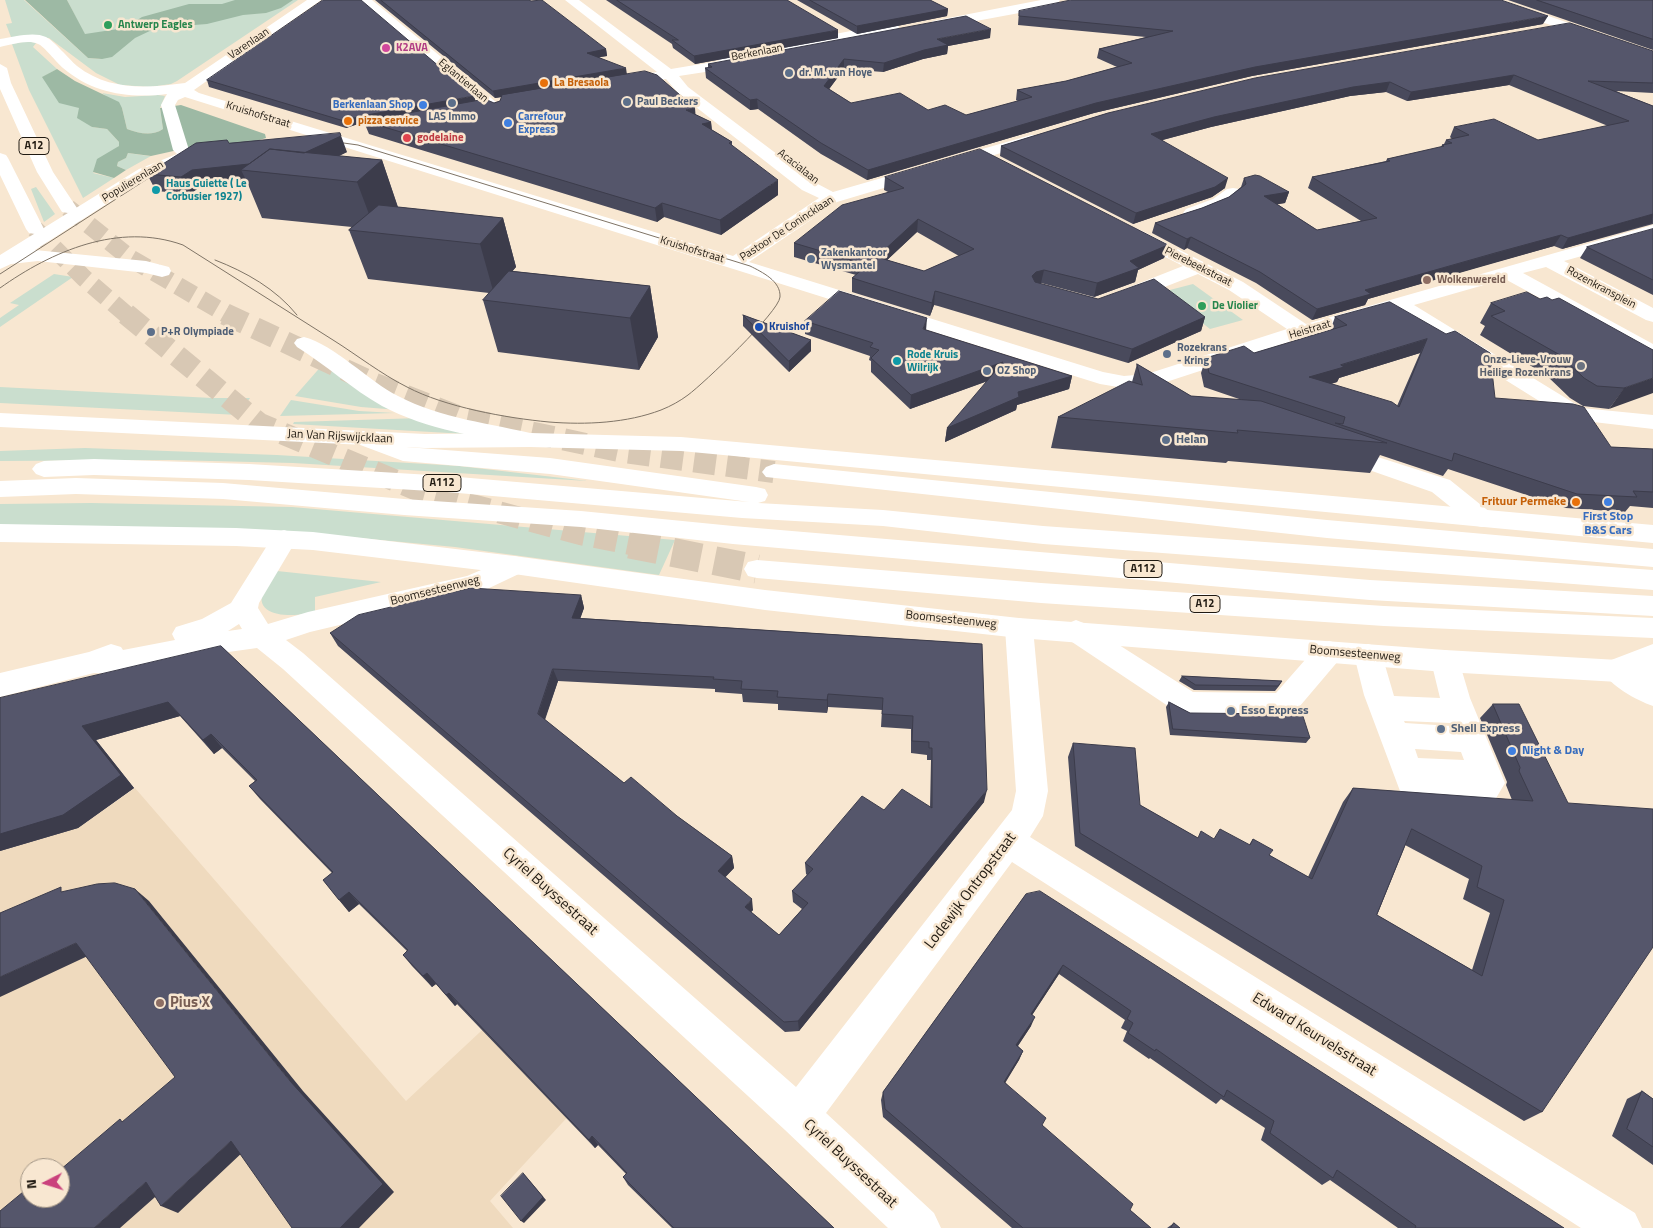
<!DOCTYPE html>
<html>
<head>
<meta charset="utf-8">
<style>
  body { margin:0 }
  #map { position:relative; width:1653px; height:1228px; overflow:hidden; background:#f8e7d1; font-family:"Titillium Web",sans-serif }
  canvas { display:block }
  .north { position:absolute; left:20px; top:1158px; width:50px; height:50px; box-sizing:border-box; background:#f8e7d1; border:1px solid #a29585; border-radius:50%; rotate:265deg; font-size:14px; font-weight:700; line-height:20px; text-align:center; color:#201a12 }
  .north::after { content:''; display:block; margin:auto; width:18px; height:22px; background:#ca417c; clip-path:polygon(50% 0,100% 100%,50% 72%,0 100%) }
</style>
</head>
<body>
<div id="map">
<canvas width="1653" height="1228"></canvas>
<div class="north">N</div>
</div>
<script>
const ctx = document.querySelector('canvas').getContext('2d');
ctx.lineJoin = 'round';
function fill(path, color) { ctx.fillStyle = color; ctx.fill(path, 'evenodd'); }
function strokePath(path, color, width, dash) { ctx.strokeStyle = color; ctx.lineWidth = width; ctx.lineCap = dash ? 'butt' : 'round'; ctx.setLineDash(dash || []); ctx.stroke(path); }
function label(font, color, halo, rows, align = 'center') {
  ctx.font = font + ' "Titillium Web",sans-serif'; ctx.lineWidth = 5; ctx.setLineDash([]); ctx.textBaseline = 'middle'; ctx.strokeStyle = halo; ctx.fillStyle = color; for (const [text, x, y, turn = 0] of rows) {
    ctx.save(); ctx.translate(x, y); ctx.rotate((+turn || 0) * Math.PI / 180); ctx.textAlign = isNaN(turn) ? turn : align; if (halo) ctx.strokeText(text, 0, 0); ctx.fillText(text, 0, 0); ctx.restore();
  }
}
fill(new Path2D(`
  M135,788L406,1101L553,964L634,1045L490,1201L513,1228H0V851L78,828ZM30,1168H60V1198H30Z`), '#efdabe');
fill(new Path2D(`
  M5,0H24L88,58L101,59L92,49L67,0H298L177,81L171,84L150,87L120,85L96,73L49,38L11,37L6,24L12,23Z
  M28,41L36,43L33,47L57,69L43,77L79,108L92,127L107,129L119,142V146L93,173L114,178L83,198L29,90L12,44Z
  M102,93L125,97L158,95L165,96L160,108L163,129C151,137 139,133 127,129L122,108Z
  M128,153L149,156H151L126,170L117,166L118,162L126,158Z
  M36,187L55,214L44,222L31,189Z
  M54,274L73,277L0,327V318L19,305L10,303Z
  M1193,284L1243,320L1210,329L1162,292Z
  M324,363L399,410L361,407L295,396Z
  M0,387L212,398H250L239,415L0,403Z
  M291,400L359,411L395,413L280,416Z
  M421,418L466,434L293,424L294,422Z
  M85,448L277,455L459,466L588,481L293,463L169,460L0,461V451Z
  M91,503L292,507L675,540L659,575L455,547L284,531L0,525V504Z
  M277,571L381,582L315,597V612C298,617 248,620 265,587C268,582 273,576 277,571Z`), '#cadece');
fill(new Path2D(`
  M25,0H67L85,34L118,29L128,26L142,17L189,4H222L235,0H293L281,8L266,13L243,15L207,24L156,28L135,38L112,57L102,59L88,58Z
  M57,69L75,81L119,102L122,108L127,129C139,133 151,137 163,129L160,108L181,105L265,134L266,138L256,141L187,148L151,156L128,153L126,158L118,162L117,166L126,170L114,178L93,172L97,159L119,146V142L107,129L92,127L77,118L79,108L59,103L42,77Z`), '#9db9a4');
strokePath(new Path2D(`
  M68,208L130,258L228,315
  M35,229L84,278L127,315`), '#d8c8b4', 18, [18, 9]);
strokePath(new Path2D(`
  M126,314L260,424L420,491L580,534L636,545
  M225,314L373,383L462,418L624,452L774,472`), '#d8c8b4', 22, [22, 11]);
strokePath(new Path2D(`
  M630,544L757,569`), '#d8c8b4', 29, [29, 14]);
fill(new Path2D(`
  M307,0H321L194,90L199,93L733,256L819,198L802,190L678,93L666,79L631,84H616L614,81L616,78L657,72L565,0H579L671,69L719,61L717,59L719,56L724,55L893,23L897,24L899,27L897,30L893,31L747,59L751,62L744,66L679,76L688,87L814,182L833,192L1031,135H1041L1044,138L1041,141L837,202L749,262L1103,372L1124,376L1147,374L1287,329L1229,290L1198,274L1131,300L1124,302L1117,300L1114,296L1117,292L1183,266L1128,238L1125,234L1128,230L1134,229L1140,230L1243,282L1306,324L1653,225V236L1564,261L1653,308V322L1646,320L1546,267L1523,273L1653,344V358L1646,356L1505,279L1414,305L1582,408L1653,415V429L1568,419L1395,311L1310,335L1157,385L1124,388L1100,384L185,97L178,100L175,105L189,150L204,148L210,150L212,153L210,156L179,163L150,176L35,250L146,261L169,267L171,271L169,275L162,277L146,273L38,261L11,264L0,269V255L139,169L177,154L173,150L161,105L167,94C129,99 92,93 63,68C56,62 44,46 38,44C28,39 10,45 0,47V39C13,37 34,31 46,37C54,41 69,59 77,66C109,91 147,88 185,83Z
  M359,0H372L502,107L504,110L502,113H492Z
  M1041,0H1060L1058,3L1030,11L933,29L927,25L933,21Z
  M1484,0H1502L1653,52V60L1486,3Z
  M1233,188L1239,189L1241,193C1233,205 1200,220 1186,217L1183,213L1186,209L1213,199L1227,189Z
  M304,337C335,345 368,381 398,396C441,419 491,423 538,435L542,440L538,445L530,447C481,437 427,430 382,406C352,389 326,365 297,347L294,343L297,339Z
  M1340,445L1450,480L1491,513L1495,519L1491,525L1482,527L1473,525L1432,492L1332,457L1328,452L1332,447Z
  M284,530L293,533L297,539L259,603L258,608L268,624L308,612L467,576L514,556L523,558L527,565L523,572L483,591L310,632L286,640L303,653L796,1087L1012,810L1016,791L1005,628L1009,621L1019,618L1029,621L1033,628L1048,791L1043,816L1030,837L1635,1213L1642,1228H1581L1012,862L826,1113L934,1213L941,1228H888L785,1130L283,669L257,648L207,655L114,674L94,673L0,697V673L89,652L111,644L121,647L123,650L175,640L172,634L176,627L202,619L231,603L275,533ZM239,624L242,629L228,631Z
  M1076,620L1086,624L1193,692L1276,693L1319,644L1329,641L1339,644L1343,652L1339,660L1294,713L1283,717L1188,716L1177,712L1066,638L1062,631L1066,624Z
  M1368,644L1378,647L1382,655L1394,696L1440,698L1431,661L1435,653L1445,650L1455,653L1459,661L1470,698L1505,783L1492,805L1481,809L1425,806L1414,802L1400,791L1364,695L1354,655L1358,647ZM1404,721L1450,723L1451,726L1405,723ZM1415,749L1461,752L1464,760L1418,758Z
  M1616,659L1626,662L1653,679V706C1636,700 1610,686 1602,670L1606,662Z`), '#fff');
fill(new Path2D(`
  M0,413L425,434L530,433L681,437L1653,525V543L681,451L530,447L425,448L0,427Z
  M0,524L236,528L313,532L514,556L765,590L1019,618L1445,650L1653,662V684L1445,672L1019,638L765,610L514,574L313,550L236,546L0,542Z`), '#fff');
fill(new Path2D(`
  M0,64L7,68L11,83L53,172L77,208L74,212L68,213L62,212L37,172L0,89Z
  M0,153L6,155L8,158L44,229L41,233L35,234L29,233L26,229L0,175Z
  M363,431L406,447L550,458L756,487L765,489L768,495L765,501L758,503L883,510L1043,526L1653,570V590L1043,544L883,526L742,518L447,492L249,480L94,475L44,477L36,474L32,469L36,464L44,461L94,459L249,464L447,476L749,502L550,474L403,461L355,443L351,438L355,433Z
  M774,464L1327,520L1653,549V567L1327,538L766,477L762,472L766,467Z
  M76,478L223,483L404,499L581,511L733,526L1370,580L1653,596V616L1370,600L733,544L581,527L404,515L223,499L76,494L0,497V481Z
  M757,560L1041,583L1384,606L1653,618V638L1384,626L1041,603L757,578L748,576L744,569L748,562Z
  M1653,644V667L1616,681L1606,678L1602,670L1606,662Z`), '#fff');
strokePath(new Path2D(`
  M215,260C246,272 276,289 297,315
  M0,274L161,170
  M0,288C52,251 119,222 183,245C233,277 283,308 333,340C357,355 381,374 407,387C445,407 506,418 549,422C586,425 627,423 661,410C671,406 680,401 688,395C703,384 779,312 780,297C781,281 762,272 750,266L358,145L329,141`), '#7f7466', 1);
fill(new Path2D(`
  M375,0H529L606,49L607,56L599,57L696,115L711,122L712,130L732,142V146L778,195L721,235L664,217L657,222L369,134L364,122L346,128L209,87L207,80L475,101L494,103L500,101L502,97L495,98Z
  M606,0H787L838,38L695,64L673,48L672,44Z
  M797,0H930L948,9L947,16L857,34Z
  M1508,0H1653V50Z
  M1019,11L1543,24L1252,76L1094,113L867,180L821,154L758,109L750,110L706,78L705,68H708V64L990,38L948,46L947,54L923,59L883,72L844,69L829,89L851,103L928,110L966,115L1018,101L1016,100L1017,90L1066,81L1117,67L1097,58L1099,49L1146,37L1018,25Z
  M1653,51V93L1616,91L1653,106V224L1562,249L1554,246L1489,264L1368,299L1365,305L1312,320L1256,283L1187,248L1184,250L1152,233L1155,223L1202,208L1229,197L1241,187L1244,178L1289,192L1285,203L1277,204L1317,230L1361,221L1308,188L1312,177L1386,161L1387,159L1441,147L1442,145L1444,144L1446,140L1452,139L1450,137L1454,127L1538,140L1608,126L1509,85L1407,101L1386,92L1350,96L1211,127L1162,140L1225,188L1212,197L1133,224L1000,156L1001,146L1108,113Z
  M229,143L347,152L339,156L382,160L398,207L503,218L516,267L512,271L650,286L658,337L639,370L498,352L483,300L489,293L368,279L349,230L352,227L262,218L247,182L200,187L190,194L156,191L147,174Z
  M885,177L1168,245L1164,258L1138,270L1135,282L1094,297L1041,283L1040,284L1098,299L1205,317L1201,331L1128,363L938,306L934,305L930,316L852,292V278L856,275L794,257V243L888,192L884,190ZM917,232L959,256L924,271L887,260Z
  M1653,229V295L1580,258L1587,247Z
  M1540,299L1653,350L1609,409L1583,406L1570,398L1546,375L1480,335L1485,326L1480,323L1491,303Z
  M1390,302L1495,398L1611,447L1653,449V508L1630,506L1625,512L1566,508L1448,469L1443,476L1380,455L1370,473L1228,461L1226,463L1051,448L1058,417L1132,382L1137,364L1191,396L1242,400L1204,387L1201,373L1206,358L1254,353L1330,331L1335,317ZM1420,353L1397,406L1331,384L1337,382L1339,378Z
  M743,315L811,340V351L789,372L743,326Z
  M805,321L926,330L1072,376L1069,389L1017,405L1016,410L945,442L947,428L988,381L910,409L871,372V361L869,360L870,356L805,334Z
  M581,595L584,608L580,618L982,644L984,802L799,1031L785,1032L338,646L330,633ZM558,681L715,689V692L742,694L743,702L778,704V710L827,713L828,707L882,710L881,727L911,729V753L927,755V760H931L930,807L884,810L805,863L806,874L807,875L792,891L793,902L802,909L779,935L751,912L753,910L725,877L734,868L732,856L677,816L624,783L545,720Z
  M221,646L834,1228H672L628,1185L623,1177L626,1174L598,1145L595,1148L457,1004L455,1006L436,984L432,987L412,966L403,955L407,951L359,904L349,912L323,880L332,873L260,799L249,786L255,781L222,748L214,754L180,716L96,740L134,788L78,828L0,851V698Z
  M1182,676L1282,681L1279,686L1275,691L1194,690L1179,681Z
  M1169,702L1190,713L1310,738L1306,743L1170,735L1166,707Z
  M1493,704L1568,803L1542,1112L1524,1121L1075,846L1068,757L1073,743L1140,805L1198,838L1214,839L1249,845L1253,839L1269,855L1308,877L1343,802L1353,788L1512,800L1506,785L1507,782L1480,718ZM1405,845L1469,879L1463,899L1490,913L1472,970L1377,915Z
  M1026,894L1564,1228H1398L1330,1180L1322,1185L1261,1140L1265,1128L1221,1099L1216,1104L1150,1058L1149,1059L1123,1041L1127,1031L1121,1028L1125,1020L1059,974L1032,1015L1031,1026L1018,1046L1023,1051L1019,1060L1005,1082L1042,1125L1130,1210L1151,1228H1012L883,1117L881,1100L883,1092Z
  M1642,1091L1653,1099V1165L1612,1136L1627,1099Z
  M1174,1223L1180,1228H1167Z`), '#494a5c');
fill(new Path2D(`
  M948,9L947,16L857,34V26Z
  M1548,16L1543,24L1252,76L1094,113L867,180L868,170L1096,103L1255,67Z
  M991,29L990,38L948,46L947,54L923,59L883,72L884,63L937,39Z
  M838,30V38L695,64L694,56Z
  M606,49L607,56L588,59L587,53Z
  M844,59V69L824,96V86Z
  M626,68L627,75L495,98L493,91Z
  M1514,75L1509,85L1407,101L1411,92Z
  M1390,82L1386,92L1350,96L1211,127L1148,144L1151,134L1214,117L1353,87Z
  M474,96L476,102L364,121V122L346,128L344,121L361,116Z
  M757,99L758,109L750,110V100Z
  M695,108L696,121L686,110Z
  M711,122L712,135L702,124Z
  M340,133L347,152L297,176L241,170L247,182L200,187L190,194L181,177L192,170Z
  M382,160L398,208L375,230L357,182Z
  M1228,178L1225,188L1212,197L1133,224L1136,213Z
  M778,180V195L721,235L720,220Z
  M1289,192L1285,203L1261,207L1264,196Z
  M662,203L664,217L657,222L655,208Z
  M1653,214L1652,223L1562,249L1568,238Z
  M503,218L516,267L494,294L480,244Z
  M918,219L917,232L867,279L868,265Z
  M1561,235L1554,246L1368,299L1365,305L1312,320L1317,309L1365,290Z
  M1191,237L1187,248L1184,250L1187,239Z
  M1168,245L1164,258L1138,270L1135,282L1094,297L1097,283L1130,261Z
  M1044,270L1041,283L1033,285L1032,276L1036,272Z
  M650,286L658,337L639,370L630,318Z
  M935,291L934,305L930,316L932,303Z
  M1205,317L1201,331L1128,363L1132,349Z
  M927,318L926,331L923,329Z
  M1427,339L1420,353L1339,378L1337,382L1302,392L1309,377L1341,365Z
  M811,340V351L789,372V361Z
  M1003,362L1001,376L910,409L911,395Z
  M1072,376L1069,389L1017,405L1016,410L945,442L947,428L1018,392Z
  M1653,378V393L1609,409L1624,388Z
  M581,595L584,608L576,631L572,618Z
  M553,669L558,681L542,727L538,714Z
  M828,694V707L827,713V700Z
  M168,702L180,716L96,740L134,788L78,828L0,851V834L82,726Z
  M211,734L222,748L214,754L203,740Z
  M987,790L984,802L799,1031L798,1021Z
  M732,856L734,868L720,883L718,871Z
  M135,889L149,901L303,1091L394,1192L359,1228H340L290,1081Z
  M349,892L359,904L349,912L339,900Z
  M752,899L753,910L746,918L745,907Z
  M76,943L92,954L0,997V977Z
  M1063,965L1059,974L1027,1023L1031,1014Z
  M427,973L436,984L432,987L423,976Z
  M449,993L457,1004L455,1006L446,995Z
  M1035,1017L1031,1026L1013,1053L1016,1045Z
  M1023,1051L1019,1060L1001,1090L1004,1082Z
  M592,1136L598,1145L595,1148L589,1140Z
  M231,1141L245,1150L178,1213L161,1206Z
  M523,1173L546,1200L524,1223L521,1221Z
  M146,1182L163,1190L120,1228H94Z
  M23,1192L30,1195L25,1199Z`), '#3c3c4b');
const building = new Path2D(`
  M323,0H361L474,96L361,116L344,121L207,80Z
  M381,0H529L531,1L542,0L606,49L587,53L626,68L493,91Z
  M617,0H787L838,30L694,56L672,40H678Z
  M810,0H930L948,9L857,26Z
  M1071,0H1501L1548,16L1255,67L1096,103L868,170L821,143L757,99L750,100L705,68L712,67L708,64L966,16L991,29L937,39L948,45L924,50L884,63L844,59L824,86L851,103L900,93L928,110L945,105L966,115L1032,97L1017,90L1066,81L1132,63L1099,49L1173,31L1019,16V11Z
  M1537,0H1653V39Z
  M1570,23L1653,51V83L1588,81L1653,106V214L1568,238L1561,235L1495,253L1365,290L1371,294L1317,309L1260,272L1191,237L1187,239L1155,223L1202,208L1229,197L1246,184L1244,178L1255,175L1260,176L1289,192L1264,196L1317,230L1377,218L1312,177L1390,161L1387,159L1444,146L1442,145L1452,143L1446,140L1469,135L1454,127L1494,119L1538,140L1629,121L1514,75L1411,92L1390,82L1353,87L1214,117L1151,134L1228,178L1215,187L1136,213L1001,146L1108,113L1255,78Z
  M645,71L657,75L695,108L686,110L711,122L702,124L732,142L729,143L778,180L720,220L662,203L655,208L364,121L485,99L494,103L500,101L502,95Z
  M340,133L341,136L304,153L270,149L249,164L192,170L181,177L147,174L196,143L227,140L229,143Z
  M270,149L382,160L357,182L241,170Z
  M980,149L1168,245L1130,261L1139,268L1097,283L1044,270L1036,272L1032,276L1035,282L1098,299L1154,279L1205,317L1132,349L939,292L935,291L932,303L852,278L877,257L924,271L974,249L918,219L868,265L794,243L842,205L904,188L885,177Z
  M379,205L503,218L480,244L349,230Z
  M1653,229V280L1587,247Z
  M509,271L650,286L630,318L483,300Z
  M839,291L927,318L923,329L1072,376L1018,392L1019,397L947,428L1003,362L911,395L871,358L879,350L870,347L873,343L805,321Z
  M1527,292L1540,299L1547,297L1552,300L1559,298L1653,350V378L1624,388L1597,386L1584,378L1560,355L1491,316L1505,311L1491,303Z
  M1390,302L1446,334L1455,331L1490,353L1495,398L1573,404L1584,407L1611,447L1653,449V492L1633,491L1637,497L1577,494L1454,453L1452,461L1335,423L1343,424L1345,417L1209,373L1206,358L1244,346L1254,353L1347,325L1335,317ZM1427,339L1399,407L1392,402L1309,377L1344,367L1341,365Z
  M743,315L811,340L789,361Z
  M1137,364L1191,396L1261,401L1387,443L1237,430L1238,433L1058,417L1129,381L1142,385Z
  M471,588L581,595L572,618L982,644L987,790L798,1021L784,1022L330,633L358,615ZM553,669L714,677L713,679L742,681L741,689L778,691L777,697L827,700L828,694L883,698L882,714L913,716L912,741L929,742V748H932V808L902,789L884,810L862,796L805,863L813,869L792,891L808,903L779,935L745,907L752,899L718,871L732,856L677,816L631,777L624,783L538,714Z
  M221,646L834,1228H674L623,1177L627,1173L592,1136L589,1140L449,993L446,995L427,973L423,976L403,955L408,950L349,892L339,900L323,880L333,872L249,786L257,780L211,734L203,740L168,702L82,726L121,775L63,815L0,834V698Z
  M1182,676L1282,681L1278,686L1196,685Z
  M1169,702L1190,713L1286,714L1300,707L1310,738L1173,729Z
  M1493,704H1519L1568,803L1653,809V947L1542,1112L1080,833L1073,743L1135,748L1140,805L1198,838L1201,831L1214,839L1220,829L1250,845L1253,839L1273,850L1269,855L1312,879L1353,788L1533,801L1519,771L1520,768ZM1412,829L1482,866L1477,887L1504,900L1482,976L1377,915Z
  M115,883L135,889L290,1081L383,1184L340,1228H292L231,1141L161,1206L146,1182L94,1228H0V1211L23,1192L25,1199L30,1195V1198H60V1170L120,1119L122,1122L175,1077L76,943L0,977V913L61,887V892L97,884Z
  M1040,891L1564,1228H1415L1416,1226L1337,1170L1333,1178L1270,1133L1274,1121L1227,1090L1224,1097L1156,1049L1155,1051L1128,1033L1133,1023L1127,1019L1131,1011L1063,965L1031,1014L1035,1017L1016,1045L1023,1051L1004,1082L1046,1118L1042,1125L1133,1204L1130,1210L1151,1228H1023L885,1109L883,1092L1026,894Z
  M1642,1091L1653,1099V1147L1627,1129Z
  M523,1173L543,1197L521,1221L501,1196Z
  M1174,1223L1180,1228H1171Z`);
fill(building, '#55566b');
strokePath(building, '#3c3c4b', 1);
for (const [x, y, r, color] of [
  [108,25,5,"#2e9e5b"],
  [386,48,5,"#d1479c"],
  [789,73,5,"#5c6f8a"],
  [544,83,5,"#e8710a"],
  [627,102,5,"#5c6f8a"],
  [452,103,5,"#5c6f8a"],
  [423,105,5,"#3f7fe0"],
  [348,121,5,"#e8710a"],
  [508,123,5,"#3f7fe0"],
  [407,138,5,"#e0444e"],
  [156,190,5,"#0f9aa8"],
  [811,259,5,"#5c6f8a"],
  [1427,280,5,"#8d6e63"],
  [1202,306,5,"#2e9e5b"],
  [759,327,5,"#1a4fb4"],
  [151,332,5,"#5c6f8a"],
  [1167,354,5,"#5c6f8a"],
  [897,361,5,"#0f9aa8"],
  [1581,366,5,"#6b7280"],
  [987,371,5,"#5c6f8a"],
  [1166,440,5,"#5c6f8a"],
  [1576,502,5,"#e8710a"],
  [1608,502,5,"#3f7fe0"],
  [1231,711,5,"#5c6f8a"],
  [1441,729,5,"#5c6f8a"],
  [1512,751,5,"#3f7fe0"],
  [160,1003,5,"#8d6e63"]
]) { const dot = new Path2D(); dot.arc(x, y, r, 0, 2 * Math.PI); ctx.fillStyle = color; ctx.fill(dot); strokePath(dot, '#f8e7d1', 2); }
label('bold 11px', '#27864d', '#f8e7d1', [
  ["Antwerp Eagles",118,25],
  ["De Violier",1212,306]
], 'left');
label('11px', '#201a12', '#f8e7d1', [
  ["Varenlaan",249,44,-34],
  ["Berkenlaan",757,53,-11],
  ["Eglantierlaan",463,81,40],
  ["Kruishofstraat",258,115,17],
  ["Acacialaan",798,167,38],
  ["Populierenlaan",133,182,-31],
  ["Pastoor De Conincklaan",787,229,-33],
  ["Kruishofstraat",692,250,17],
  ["Pierebeekstraat",1198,267,27],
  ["Rozenkransplein",1601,288,28],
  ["Heistraat",1310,330,-17]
]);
label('bold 11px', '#b23c85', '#f8e7d1', [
  ["K2AVA",396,48]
], 'left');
label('bold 11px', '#4e5e75', '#f8e7d1', [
  ["dr. M. van Hoye",799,73],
  ["Paul Beckers",637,102],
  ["LAS Immo",452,117,"center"],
  ["Zakenkantoor",821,253],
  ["Wysmantel",821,266],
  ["P+R Olympiade",161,332],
  ["Rozekrans",1177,348],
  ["- Kring",1177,361],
  ["OZ Shop",997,371]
], 'left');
label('bold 11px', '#c56008', '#f8e7d1', [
  ["La Bresaola",554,83],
  ["pizza service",358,121]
], 'left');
label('bold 11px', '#366cbe', '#f8e7d1', [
  ["Berkenlaan Shop",413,105],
  ["Carrefour",518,117,"left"],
  ["Express",518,130,"left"]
], 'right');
label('bold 11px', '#be3a42', '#f8e7d1', [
  ["godelaine",417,138]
], 'left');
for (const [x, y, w] of [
  [34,146,30],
  [442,483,38],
  [1143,569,38],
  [1205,604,30]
]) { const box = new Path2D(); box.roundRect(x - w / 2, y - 8.5, w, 17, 4); ctx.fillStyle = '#f8e7d1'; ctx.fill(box); strokePath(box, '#201a12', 1); }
label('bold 11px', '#201a12', null, [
  ["A12",34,146],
  ["A112",442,483],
  ["A112",1143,569],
  ["A12",1205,604]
]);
label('bold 11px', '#0d838f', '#f8e7d1', [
  ["Haus Guiette ( Le",166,184],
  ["Corbusier 1927)",166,197],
  ["Rode Kruis",907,355],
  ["Wilrijk",907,368]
], 'left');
label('bold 11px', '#785e54', '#f8e7d1', [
  ["Wolkenwereld",1437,280]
], 'left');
label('bold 11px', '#164399', '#f8e7d1', [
  ["Kruishof",769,327]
], 'left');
label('bold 11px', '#5b616d', '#f8e7d1', [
  ["Onze-Lieve-Vrouw",1571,360],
  ["Heilige Rozenkrans",1571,373]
], 'right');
label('12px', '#201a12', '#f8e7d1', [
  ["Jan Van Rijswijcklaan",340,437,3],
  ["Boomsesteenweg",435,591,-14],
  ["Boomsesteenweg",951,620,6],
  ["Boomsesteenweg",1355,654,5]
]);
label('bold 12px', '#4e5e75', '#f8e7d1', [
  ["Helan",1176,440],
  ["Esso Express",1241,711],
  ["Shell Express",1451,729]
], 'left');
label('bold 12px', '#c56008', '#f8e7d1', [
  ["Frituur Permeke",1566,502]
], 'right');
label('bold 12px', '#366cbe', '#f8e7d1', [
  ["First Stop",1608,517],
  ["B&S Cars",1608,531],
  ["Night & Day",1522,751,"left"]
]);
label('15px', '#201a12', '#f8e7d1', [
  ["Lodewijk Ontropstraat",971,891,-53],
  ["Cyriel Buyssestraat",550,892,42],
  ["Edward Keurvelsstraat",1314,1035,32],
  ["Cyriel Buyssestraat",850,1164,43]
]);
label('bold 15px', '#785e54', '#f8e7d1', [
  ["Pius X",170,1003]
], 'left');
</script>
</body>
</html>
